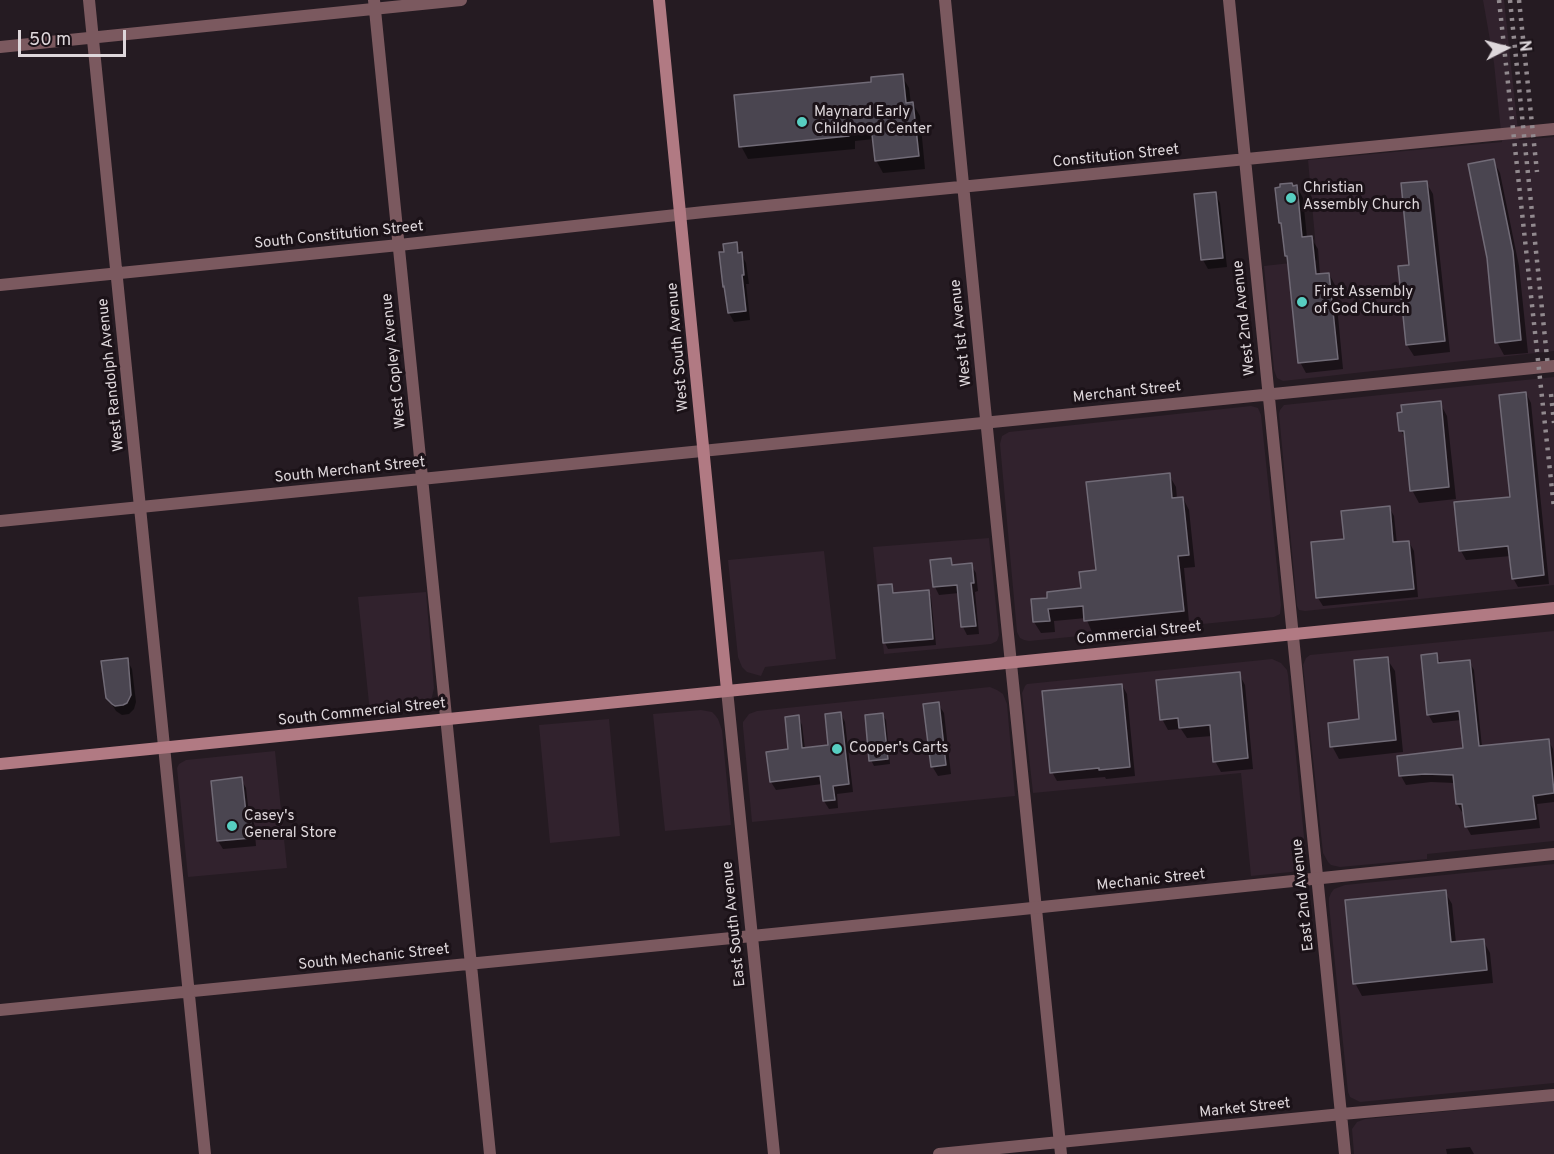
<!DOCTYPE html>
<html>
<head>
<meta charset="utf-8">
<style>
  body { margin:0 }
  #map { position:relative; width:1554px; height:1154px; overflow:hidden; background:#251b22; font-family:Overpass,sans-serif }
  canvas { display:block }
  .north { position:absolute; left:1476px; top:18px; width:60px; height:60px; -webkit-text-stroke:4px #1b1218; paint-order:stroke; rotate:84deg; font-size:16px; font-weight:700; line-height:24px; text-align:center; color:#ded7db }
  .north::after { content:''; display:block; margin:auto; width:21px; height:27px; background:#ded7db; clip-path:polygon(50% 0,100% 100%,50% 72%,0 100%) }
  .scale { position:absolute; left:18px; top:30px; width:108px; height:27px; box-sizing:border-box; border:3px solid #ded7db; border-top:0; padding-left:8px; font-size:18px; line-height:21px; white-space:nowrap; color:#ded7db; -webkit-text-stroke:4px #1b1218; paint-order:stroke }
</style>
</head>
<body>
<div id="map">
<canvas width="1554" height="1154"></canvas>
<div class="north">N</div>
<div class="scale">50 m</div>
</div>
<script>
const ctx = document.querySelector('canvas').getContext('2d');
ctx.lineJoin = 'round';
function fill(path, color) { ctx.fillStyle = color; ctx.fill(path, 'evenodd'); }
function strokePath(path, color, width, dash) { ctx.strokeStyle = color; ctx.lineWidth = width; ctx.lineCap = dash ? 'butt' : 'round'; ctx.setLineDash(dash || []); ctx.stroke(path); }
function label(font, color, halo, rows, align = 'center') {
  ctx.font = font + ' Overpass,sans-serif'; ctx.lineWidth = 6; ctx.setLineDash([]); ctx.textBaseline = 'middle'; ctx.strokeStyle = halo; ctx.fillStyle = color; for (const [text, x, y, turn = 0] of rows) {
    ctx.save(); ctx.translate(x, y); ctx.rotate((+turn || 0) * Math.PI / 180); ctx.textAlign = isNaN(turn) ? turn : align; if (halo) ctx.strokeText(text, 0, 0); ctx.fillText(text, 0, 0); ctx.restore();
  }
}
fill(new Path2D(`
  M1483,0H1504L1519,140L1554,137V351L1283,381L1277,378L1274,370L1264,266L1317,260L1308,160L1502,142L1494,63Z
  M1554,377V585L1305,611L1299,610L1297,606L1279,414L1280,410L1284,405Z
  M1251,406L1258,408L1261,415L1281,605L1280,614L1274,617L1029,641L1024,640L1020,638L1017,632L1000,444L1002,436L1009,432Z
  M989,538L999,635L997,641L991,644L884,654L873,547Z
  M824,551L836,659L765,667L761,676L747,672L742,667L738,657L728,560Z
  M426,592L434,688L432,697L426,705L421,708L370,713L358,597Z
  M1554,631V841L1427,854V859L1340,867L1331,865L1328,862L1323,853L1303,665L1306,658L1310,655Z
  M1272,659L1281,663L1287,670L1288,675L1306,857V862L1300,869L1291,872L1251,876L1241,773L1033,793L1022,693L1025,686L1027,684Z
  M990,687L997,690L1003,694L1007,704L1015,796L752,822L743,727V722L749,714L757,711Z
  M701,710L712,712L715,715L718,719L722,730L731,825L665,831L653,714Z
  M609,719L620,836L550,843L539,725Z
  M275,751L287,868L188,877L177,768L179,764L186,760Z
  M1554,864V1083L1360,1102L1350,1097L1348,1092L1329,905V898L1331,893L1334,889L1345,885Z
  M1554,1101V1154H1354L1352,1129L1357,1122L1365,1119Z`), '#31222d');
fill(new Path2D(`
  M902,76L909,88L911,104H913L920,116L925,169L883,173L876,160L874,139L855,141V149L748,159L741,146L873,83Z
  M1493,160L1500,173L1519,266L1528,353L1504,355L1497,342Z
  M1426,182L1433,194L1450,352L1414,356L1407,345L1411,266Z
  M1293,187H1297L1303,198L1307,238H1311L1318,249L1320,275L1329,274L1335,285L1343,369L1306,373L1300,362L1290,261L1286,255L1283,228L1280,223Z
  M1215,193L1220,203L1227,267L1208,269L1203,260Z
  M736,244L746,263L749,284H746L750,320L734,322L729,313L726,290L724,286L721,254L726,253Z
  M1526,393L1531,403L1549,584L1518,587L1513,578L1511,556L1466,560L1461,551L1511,498Z
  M1440,403L1447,416L1456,499L1419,503L1412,490L1407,441L1401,431Z
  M1169,475L1176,487L1177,499L1183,498L1189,510L1195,567L1184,568L1189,622L1092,632L1086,618L1054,621L1055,632L1041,633L1034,622L1032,600L1049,599L1083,589Z
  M1389,507L1394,516L1397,544L1409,542L1414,551L1418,597L1323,606L1318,598L1345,541Z
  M950,560L954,566L971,565L976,573L978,591L975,592L979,634L967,635L963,627L959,593L939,595L935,587L932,561Z
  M892,585L895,595L928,592L931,597L936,645L888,649L885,643Z
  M1436,655L1442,664L1469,661L1474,670L1482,747L1548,740L1553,749L1554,760V802L1537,804L1540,828L1471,835L1466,826L1465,812H1462L1457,804L1455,783L1431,782L1406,785L1401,776L1399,757L1464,749L1461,720L1433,723L1428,714Z
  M1387,659L1395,671L1403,752L1339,759L1332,746L1361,721Z
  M127,660L132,669L136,702L134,709L129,714L122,715L116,711L110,701Z
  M1239,674L1245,685L1253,769L1221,772L1215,761L1212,736L1187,738L1181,729L1168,730L1162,719Z
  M1122,685L1127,694L1135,776L1106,779L1105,777L1057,781L1052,772Z
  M938,704L944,713L951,774L938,776L932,766Z
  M841,714L845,722L853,792L837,794L838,808L829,809L824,801L822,784L776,790L771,782L790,751L798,717L802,725L805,749L830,747Z
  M882,714L886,720L890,764L874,766L871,760Z
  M241,779L246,788L249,814L254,823L256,846L223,849L218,841Z
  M1445,892L1452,904L1456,943L1483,940L1490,953L1493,983L1362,996L1355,983Z
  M1470,1147L1474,1154H1447L1446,1149Z`), '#0007');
const building = new Path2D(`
  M903,74L906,103L913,102L919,156L875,161L871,126L848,129L849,136L739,147L734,95L871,82V77Z
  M1494,159L1513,252L1521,340L1495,343L1487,258L1468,164Z
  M1427,181L1445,341L1406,345L1398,266L1409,265L1401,183Z
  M1292,183L1293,186L1297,185L1302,237L1312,236L1316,274L1329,273L1338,359L1298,363L1287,256H1285L1281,223H1279L1275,188L1280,187V184Z
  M1216,192L1223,258L1201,260L1194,194Z
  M737,242L738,253L742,252L744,275H742L746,311L728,313L724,286L723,287L719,252H724L723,244Z
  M1526,392L1544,575L1512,579L1508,546L1459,551L1454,502L1510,497L1499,395Z
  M1441,401L1449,487L1410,491L1404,431H1399L1397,413L1402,412L1401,405Z
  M1170,473L1172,498L1183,497L1189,555L1178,556L1184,611L1084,621L1083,606L1048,609L1050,621L1033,622L1031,599L1047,598V592L1081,588L1079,572L1096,570L1086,482Z
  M1390,506L1393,542L1409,541L1414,589L1316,598L1311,542L1344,539L1341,511Z
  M951,558L952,565L972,563L974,583H971L976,626L961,627L957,585L933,587L930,560Z
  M892,584L893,593L929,590L933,639L883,643L878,585Z
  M1437,653L1438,663L1470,660L1479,746L1549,739L1554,793L1533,796L1536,819L1465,827L1462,804H1456L1453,775L1425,774L1399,776L1397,756L1463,748L1459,711L1427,715L1421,655Z
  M1388,657L1396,740L1330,747L1328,723L1359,719L1354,660Z
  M128,658L131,695L127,703L123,705L115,706L112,704L106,698L101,661Z
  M1240,672L1248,758L1213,762L1210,725L1179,728L1178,718L1160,720L1156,680Z
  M1122,684L1130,767L1099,770V768L1050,773L1042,691Z
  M939,702L946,765L931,767L923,704Z
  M841,712L849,784L833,786L835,800L823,801L820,776L770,782L766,752L788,749L785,717L799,715L802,748L828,745L825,714Z
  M883,713L888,759L869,761L865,715Z
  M242,777L246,813H250L252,838L217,841L211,781Z
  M1446,890L1451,942L1484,939L1487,970L1353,984L1345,900Z`);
fill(building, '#4a4550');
strokePath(building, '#716b77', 1.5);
strokePath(new Path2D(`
  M89,0L205,1154
  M374,0L490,1154
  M945,0L984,399L1061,1154
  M1229,0L1345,1154
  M0,47L461,0
  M0,285L399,245L704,212L1554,129
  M0,521L1554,366
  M0,1010L752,936
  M939,1154L1342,1114L1554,1095`), '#7b595f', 12);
strokePath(new Path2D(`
  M727,690L774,1154
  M752,936L1013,910L1554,854`), '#7b595f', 12);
strokePath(new Path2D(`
  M659,0L727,690
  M0,764L1554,608`), '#b17a83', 12);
strokePath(new Path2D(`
  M1499,0L1554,508
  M1510,0L1548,367
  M1519,0L1537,172
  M1551,394L1554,423`), '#928a8f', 4.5, [3, 6]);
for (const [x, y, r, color] of [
  [802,122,6,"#57cec1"],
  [1291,198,6,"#57cec1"],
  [1302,302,6,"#57cec1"],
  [837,749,6,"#57cec1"],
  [232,826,6,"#57cec1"]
]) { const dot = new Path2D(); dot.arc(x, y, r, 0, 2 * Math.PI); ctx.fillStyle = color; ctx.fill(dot); strokePath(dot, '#1b1218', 2); }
label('15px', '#ded7db', '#1b1218', [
  ["Maynard Early",814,113],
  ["Childhood Center",814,130],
  ["Christian",1303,189],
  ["Assembly Church",1303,206],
  ["First Assembly",1314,293],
  ["of God Church",1314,310],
  ["Cooper's Carts",849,749],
  ["Casey's",244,817],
  ["General Store",244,834]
], 'left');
label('15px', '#ded7db', '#1b1218', [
  ["Constitution Street",1116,157,-6],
  ["South Constitution Street",339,236,-6],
  ["West 2nd Avenue",1245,318,-96],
  ["West 1st Avenue",962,333,-96],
  ["West South Avenue",679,347,-95],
  ["West Copley Avenue",395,361,-96],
  ["West Randolph Avenue",112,375,-96],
  ["Merchant Street",1127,393,-6],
  ["South Merchant Street",350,471,-6],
  ["Commercial Street",1139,634,-6],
  ["South Commercial Street",362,713,-6],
  ["Mechanic Street",1151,881,-6],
  ["East 2nd Avenue",1304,895,-96],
  ["East South Avenue",735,924,-96],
  ["South Mechanic Street",374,958,-6],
  ["Market Street",1245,1109,-6]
]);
</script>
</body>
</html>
